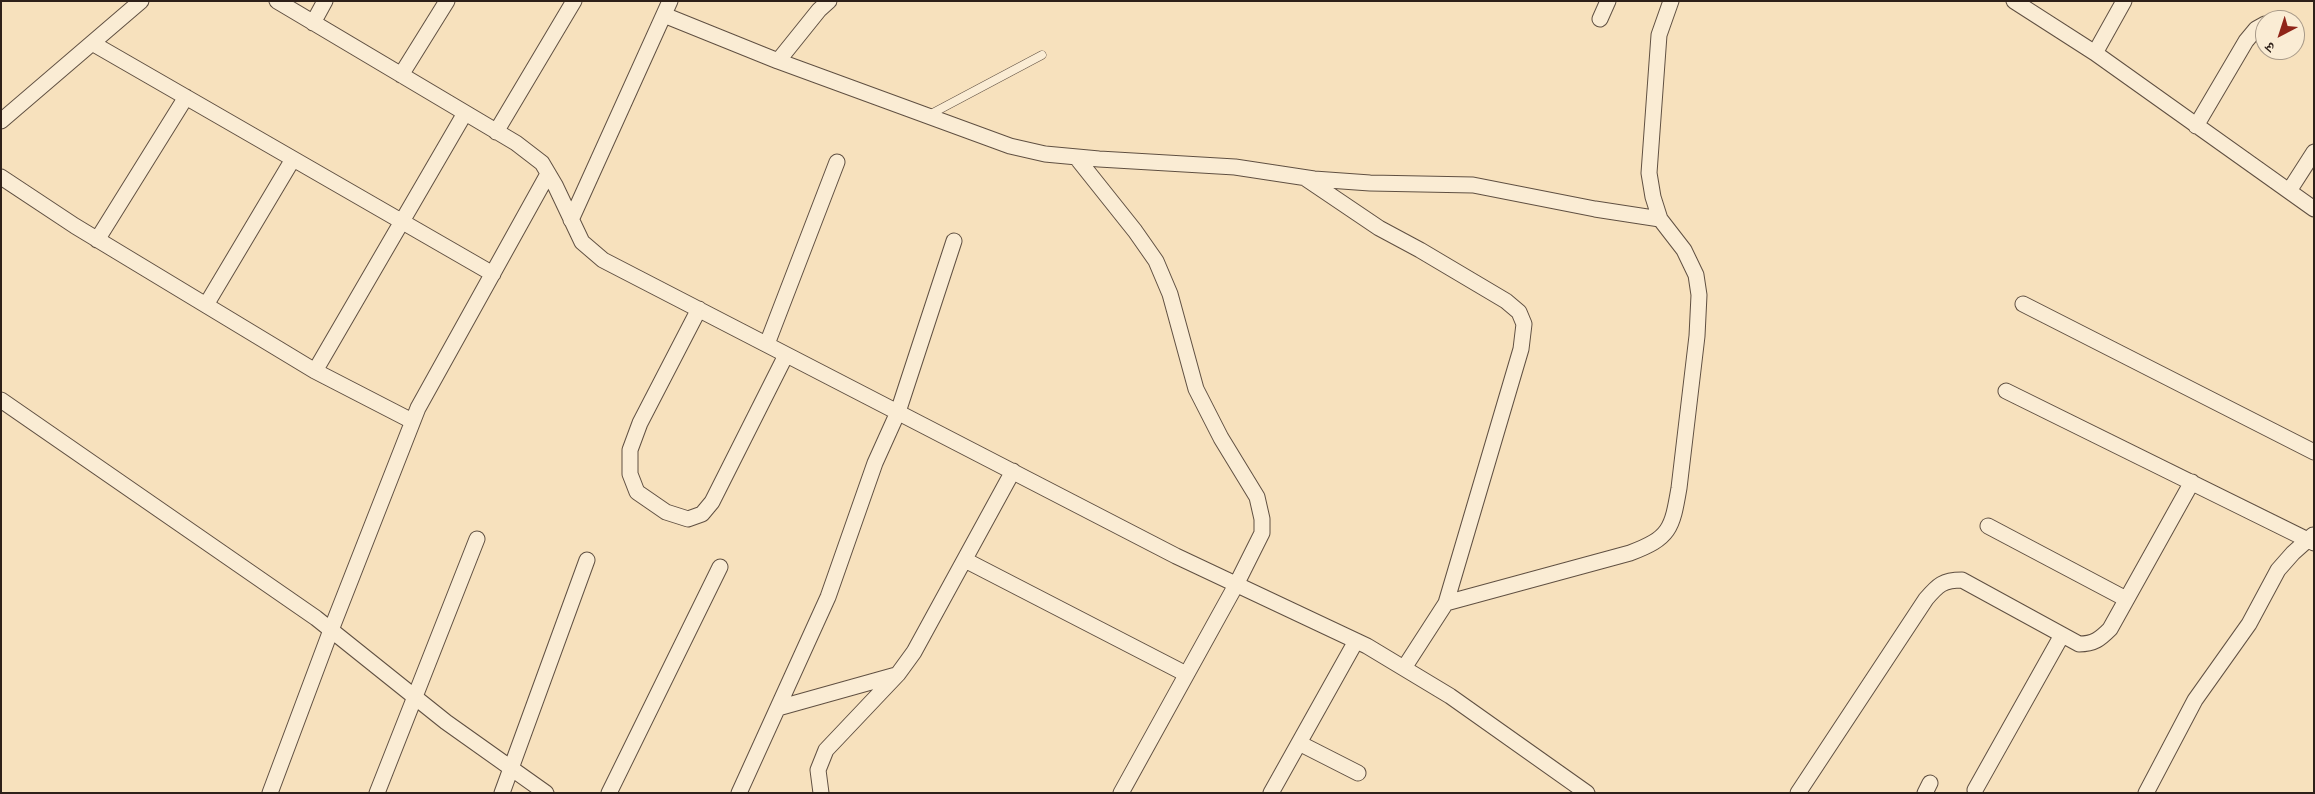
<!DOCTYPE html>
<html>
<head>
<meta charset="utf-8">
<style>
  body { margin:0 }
  #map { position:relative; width:2315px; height:794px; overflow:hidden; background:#f7e1bd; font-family:Vollkorn,"Noto Serif Devanagari",serif }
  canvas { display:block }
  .frame { position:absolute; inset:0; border:2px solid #2e2019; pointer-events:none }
  .north { position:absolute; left:2255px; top:10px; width:50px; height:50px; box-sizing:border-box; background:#faecd4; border:1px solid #a89a89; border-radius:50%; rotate:220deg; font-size:14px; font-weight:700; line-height:20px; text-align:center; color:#2e2019 }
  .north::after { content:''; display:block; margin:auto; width:18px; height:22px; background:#8f2418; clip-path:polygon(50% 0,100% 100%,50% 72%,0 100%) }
</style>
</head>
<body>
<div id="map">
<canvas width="2315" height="794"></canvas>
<div class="frame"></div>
<div class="north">उ</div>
</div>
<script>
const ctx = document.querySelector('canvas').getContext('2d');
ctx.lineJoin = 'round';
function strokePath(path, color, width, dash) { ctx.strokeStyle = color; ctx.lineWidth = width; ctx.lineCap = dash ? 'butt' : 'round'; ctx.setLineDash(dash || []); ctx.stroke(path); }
const service = new Path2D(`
  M929,115L1042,55`);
const minor = new Path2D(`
  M277,1L516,143L542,163L555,185L582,242L603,260L1176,556L1367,646L1450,696L1587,793
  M2014,1L2095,53L2314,209
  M664,15L778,61L1010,146L1045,154L1099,159L1235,167L1314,179L1370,183L1473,185L1595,209L1660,219
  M1600,19L1608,1
  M313,23L325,1
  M92,43L493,274
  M2095,53L2124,1
  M778,61L819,10L829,1
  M401,75L447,1
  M1,121L141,1
  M2196,126L2246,41L2256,29L2265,24
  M496,132L574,1
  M1076,157L1135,231L1156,261L1170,294L1196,389L1221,438L1257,497L1262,519V533L1236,585L1121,793
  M1,177L75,226L315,371L412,421
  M1305,178L1379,228L1420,250L1506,301L1519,312L1524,324L1521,349L1446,603L1404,668
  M2289,191L2314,152
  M571,220L670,1
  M97,240L186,97
  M2023,304L2314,452
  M206,305L293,159
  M699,309L640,423L630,450V474L637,492L666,512L688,519L702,514L712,502L786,355
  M767,344L837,162
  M315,371L465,113
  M2006,391L2314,543
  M1,400L316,618L446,722L546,793
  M1988,526L2126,599
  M965,560L1186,674
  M1446,603L1630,553C1670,538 1672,529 1679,488L1697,336L1699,295L1696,275L1684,250L1660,219L1653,197L1649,173L1659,35L1671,1
  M778,708L896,675
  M1299,743L1358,773
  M1975,790L2062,635
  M270,793L331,630L418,408L548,174
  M377,793L477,539
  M502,793L587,560
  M609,793L720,567
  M739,793L828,597L875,463L898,412L954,241
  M821,793L818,770L826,750L898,674L914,652L1013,471
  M1271,793L1356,641
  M1798,793L1926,599C1938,585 1943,580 1962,580L2079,644C2094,644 2100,639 2110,629L2192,482
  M1925,793L1930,783
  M2146,793L2195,700L2249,624L2278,570L2293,553L2313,535`);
strokePath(service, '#605042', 9);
strokePath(minor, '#605042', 17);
strokePath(service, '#faecd4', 8);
strokePath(minor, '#faecd4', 15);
</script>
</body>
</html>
